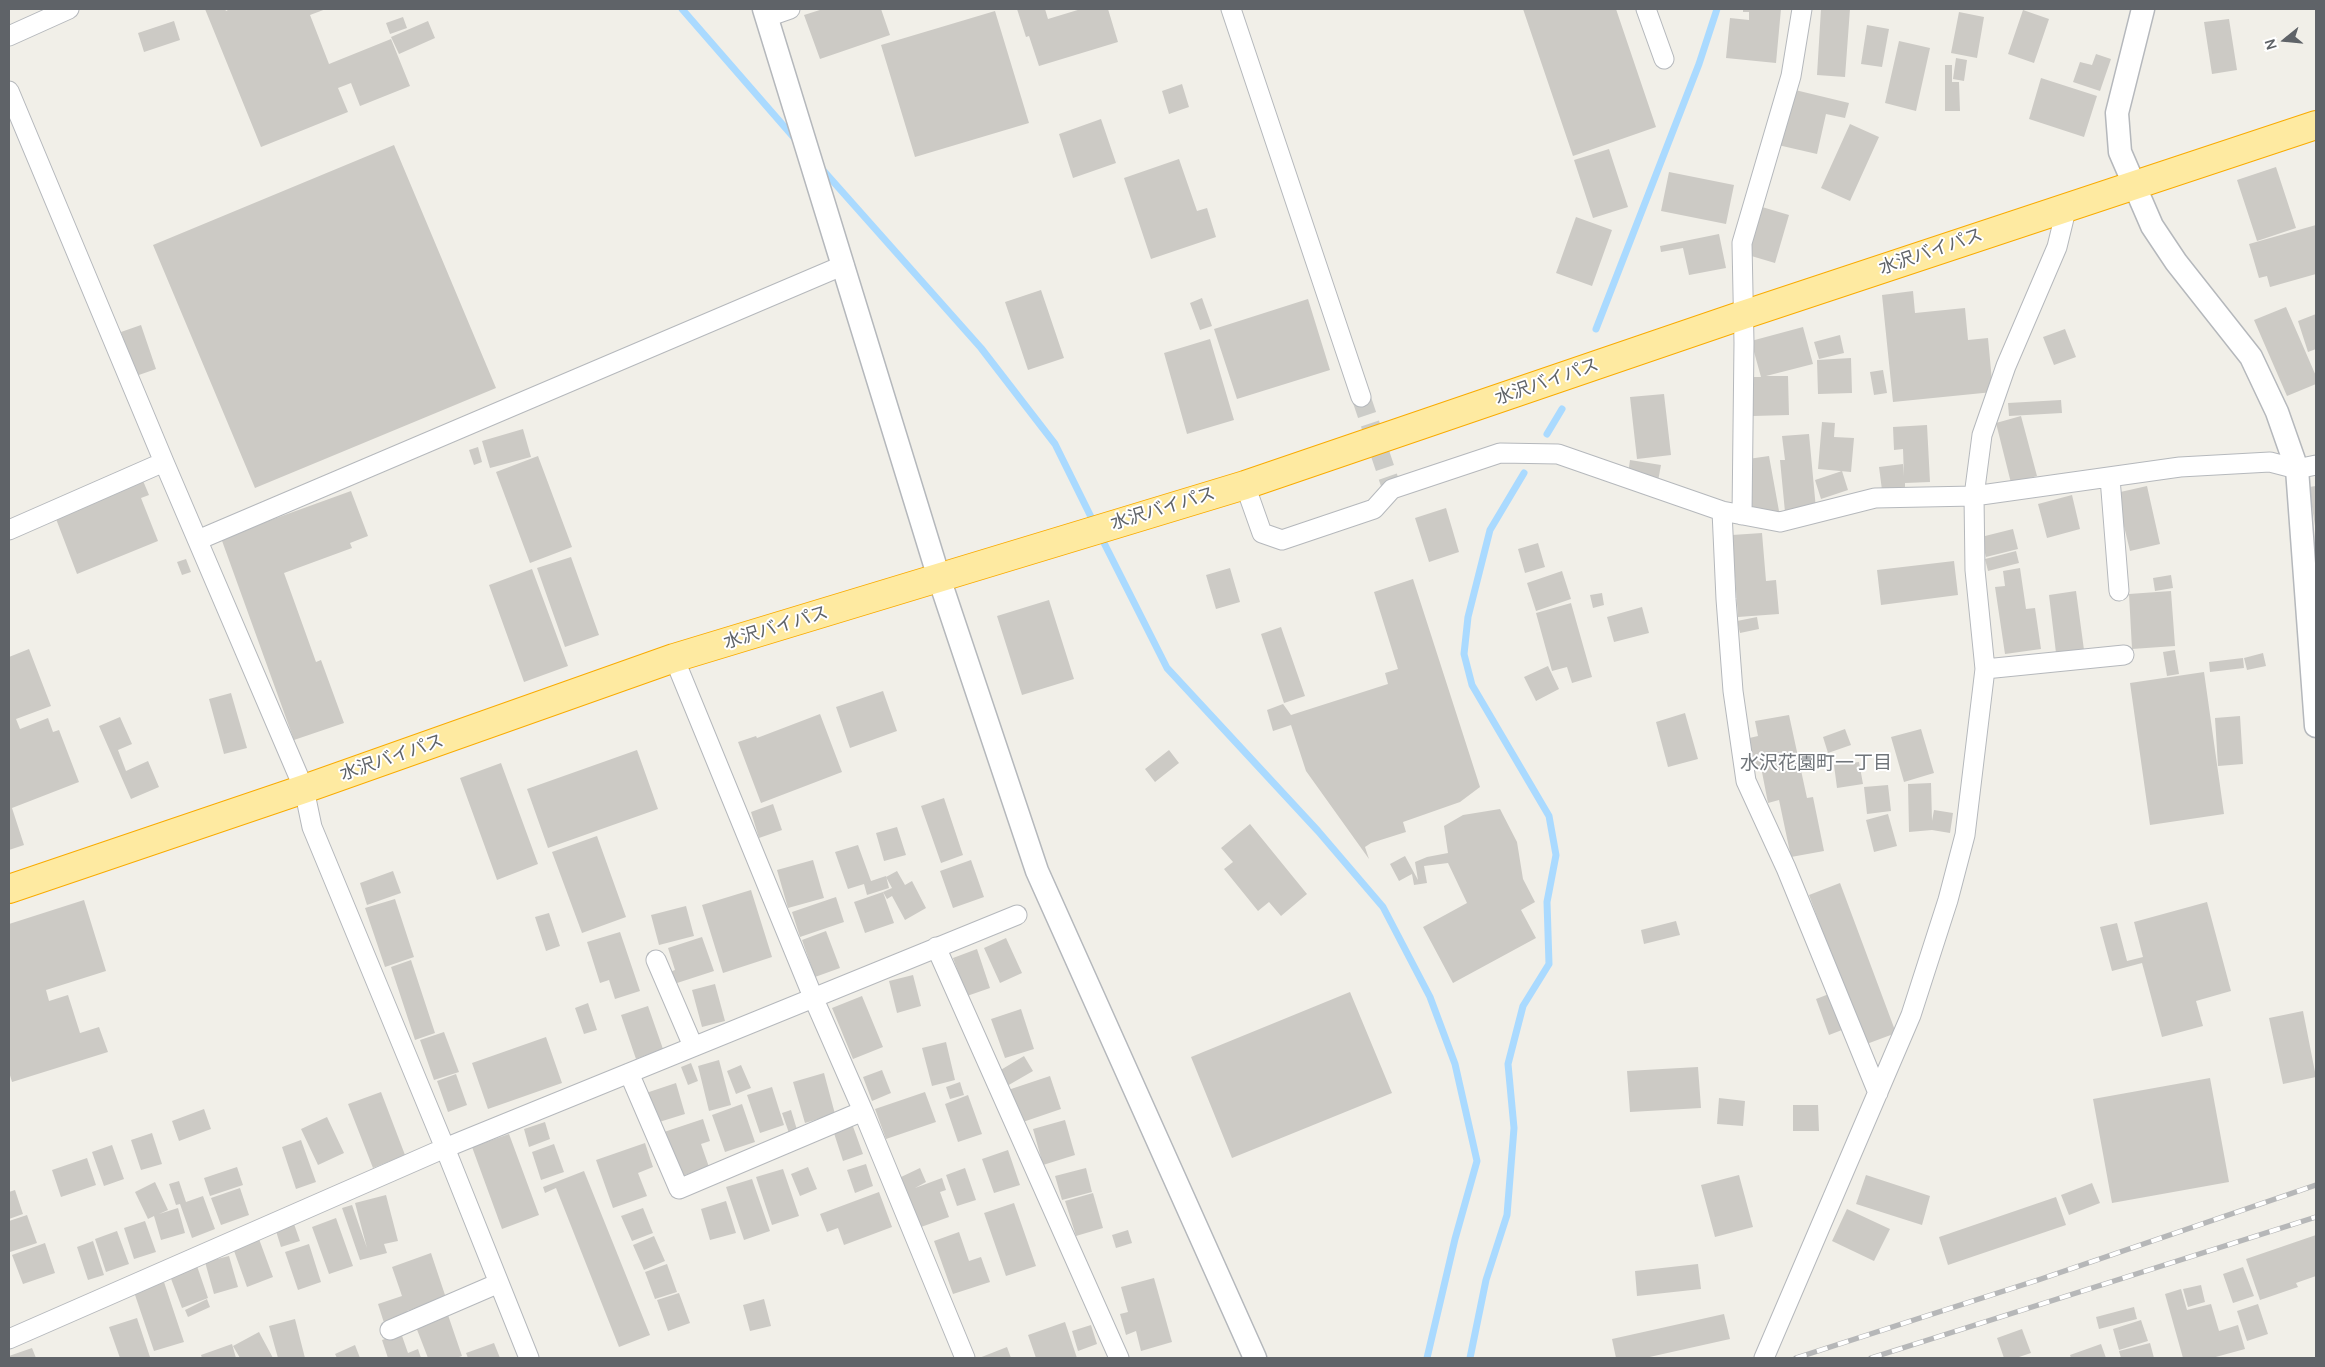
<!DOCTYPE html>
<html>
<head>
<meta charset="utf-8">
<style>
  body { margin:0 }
  #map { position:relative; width:2325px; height:1367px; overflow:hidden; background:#f1efe8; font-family:Manrope,sans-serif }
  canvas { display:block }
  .frame { position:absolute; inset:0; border:10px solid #5f6368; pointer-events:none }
  .north { position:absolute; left:2260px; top:15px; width:50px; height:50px; -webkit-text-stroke:4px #fff; paint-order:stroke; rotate:253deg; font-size:14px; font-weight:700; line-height:20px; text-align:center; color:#5f6368 }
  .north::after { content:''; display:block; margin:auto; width:18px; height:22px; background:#5f6368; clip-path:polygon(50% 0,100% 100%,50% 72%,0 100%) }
</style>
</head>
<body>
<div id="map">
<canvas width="2325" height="1367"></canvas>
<div class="frame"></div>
<div class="north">N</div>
</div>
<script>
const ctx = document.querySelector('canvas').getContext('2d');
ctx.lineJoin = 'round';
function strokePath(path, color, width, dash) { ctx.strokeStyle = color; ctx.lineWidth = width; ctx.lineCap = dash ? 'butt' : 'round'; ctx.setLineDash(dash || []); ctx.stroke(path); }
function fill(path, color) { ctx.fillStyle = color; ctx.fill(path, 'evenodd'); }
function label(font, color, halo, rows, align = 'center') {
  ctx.font = font + ' Manrope,"Noto Sans JP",sans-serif'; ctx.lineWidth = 4; ctx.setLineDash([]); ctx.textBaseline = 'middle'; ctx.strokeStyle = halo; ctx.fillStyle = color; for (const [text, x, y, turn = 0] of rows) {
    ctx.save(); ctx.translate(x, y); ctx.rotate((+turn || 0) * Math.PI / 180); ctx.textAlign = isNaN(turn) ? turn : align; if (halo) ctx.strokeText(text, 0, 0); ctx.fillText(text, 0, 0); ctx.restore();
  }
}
strokePath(new Path2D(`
  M682,9L796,140
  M822,169L981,348L1055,444L1095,525
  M1596,329L1699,64L1717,9
  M1547,434L1562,409
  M1100,535L1167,668L1318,831L1383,907L1430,997L1455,1064L1477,1161L1455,1239L1427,1358
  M1470,1358L1486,1280L1507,1215L1514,1128L1508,1064L1523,1006L1549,964L1547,902L1556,855L1549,816L1472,685L1464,654L1468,617L1490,530L1524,473`), '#aadaff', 7);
fill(new Path2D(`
  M205,9H225L226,11L230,9H326L310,15L329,64L391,39L410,86L360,106L351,83L338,88L348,112L261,147Z
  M823,9H881L890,35L820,59L804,15Z
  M1017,9H1045L1048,19L1081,9H1108L1118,42L1039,66L1029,36L1026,37Z
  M1523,9H1616L1656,127L1573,156Z
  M1743,9H1781L1776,63L1726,58L1730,18L1749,20V12H1743Z
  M1821,9H1850L1845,77L1817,75Z
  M2023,10L2049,19L2034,63L2008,54Z
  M995,11L1029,123L915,157L881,45Z
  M1959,12L1984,17L1977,58L1951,53Z
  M403,17L407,28L390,34L386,23Z
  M2229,19L2237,70L2212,74L2204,22Z
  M174,21L180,40L144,52L138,33Z
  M428,21L435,38L399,54L391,37Z
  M1867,25L1889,29L1882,67L1861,64Z
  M1899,41L1930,48L1916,111L1885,103Z
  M2096,54L2111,59L2100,91L2073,82L2080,62L2092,65Z
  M1956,58L1967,60L1964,81L1953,79Z
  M1945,65H1952V82H1959L1960,111H1945Z
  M2041,78L2097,96L2084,137L2029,119Z
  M1182,84L1189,107L1169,114L1162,91Z
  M1791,89L1849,103L1845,118L1826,114L1817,154L1778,145Z
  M1101,119L1116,163L1073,178L1059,134Z
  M1850,124L1879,137L1850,201L1821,188Z
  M394,145L496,388L255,488L153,245Z
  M1609,149L1628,207L1593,218L1574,160Z
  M1179,159L1197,211L1207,208L1216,237L1151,259L1124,178Z
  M2276,167L2296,228L2257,241L2237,180Z
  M1669,172L1734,185L1726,224L1661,211Z
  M1762,207L1789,215L1775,263L1748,255Z
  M1576,217L1612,230L1592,286L1556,273Z
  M2316,225V274L2270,287L2267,276L2259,278L2249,244Z
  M1719,234L1726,268L1689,275L1683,248L1661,252L1660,246Z
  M1041,290L1064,358L1028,370L1005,302Z
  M1913,291L1915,313L1965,308L1968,340L1988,338L1993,392L1893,402L1882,295Z
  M1202,298L1212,326L1200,330L1190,303Z
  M1308,299L1330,370L1237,399L1214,329Z
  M2286,307L2316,376V384L2287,396L2254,320Z
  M2316,314V349L2308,352L2298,321Z
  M141,325L156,369L136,376L121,332Z
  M1803,327L1813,364L1766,376H1788L1789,415L1753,416L1752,377H1761L1751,341Z
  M2065,329L2076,357L2054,365L2043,337Z
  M1840,335L1844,353L1819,359L1814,342Z
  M1210,339L1234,420L1187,434L1164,353Z
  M1851,358L1852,393L1818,394L1817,360Z
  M1883,370L1887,393L1874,395L1870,372Z
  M1664,394L1671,455L1637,459L1630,397Z
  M2061,400L2062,413L2009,416L2008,403Z
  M2021,416L2037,476L2011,483L1996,423Z
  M1822,422L1835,423L1834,437L1854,438L1851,472L1818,469Z
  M1927,425L1930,482L1905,483V488L1882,490L1879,467L1903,464L1904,476L1903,449L1894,450L1893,427Z
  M523,429L531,457L490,468L482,441Z
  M1809,434L1816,509L1785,512L1780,460H1785L1782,436Z
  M478,447L482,462L474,465L469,450Z
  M538,456L572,547L530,563L496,472Z
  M1769,456L1779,511L1751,516L1741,460Z
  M1630,460L1661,465L1658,481L1628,475Z
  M1842,471L1848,490L1821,499L1815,480Z
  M141,476L149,495L141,498L158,541L77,574L53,511Z
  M2147,486L2160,544L2130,551L2116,493Z
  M2316,486V526H2315L2309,487Z
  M351,491L368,536L350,543L352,548L284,573L316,662L321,660L344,723L294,740L221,538Z
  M2072,495L2080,529L2047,538L2038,504Z
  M1446,508L1459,552L1429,562L1415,518Z
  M2013,529L2018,549L1986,557L1981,537Z
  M1762,533L1766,581L1776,580L1779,614L1738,617L1732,535Z
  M1538,543L1545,567L1525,573L1518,549Z
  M2016,551L2019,563L1988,571L1985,559Z
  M571,557L599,635L565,647L537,568Z
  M186,559L191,572L182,575L177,562Z
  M1954,561L1958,595L1881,605L1877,570Z
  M1230,568L1240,602L1216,609L1206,575Z
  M2020,568L2026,609L2035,608L2041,649L2005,654L1995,587L2005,586L2003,571Z
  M532,569L568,666L524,682L489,585Z
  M1562,571L1571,599L1536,611L1527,583Z
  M2171,575L2173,588L2155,591L2153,578Z
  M1413,579L1480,787L1460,802L1403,822L1406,832L1371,843L1365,847L1369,859L1306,771L1291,725L1273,731L1267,710L1283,704L1291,715L1388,684L1385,673L1398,669L1374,592Z
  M2076,591L2084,650L2056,653L2049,595Z
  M2171,591L2175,646L2132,649L2129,594Z
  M1602,593L1604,605L1593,608L1590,595Z
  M1049,600L1074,679L1022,695L997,616Z
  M1571,603L1592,677L1572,683L1567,667L1552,671L1536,613Z
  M1642,607L1649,633L1614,642L1607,617Z
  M1757,617L1759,629L1740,633L1737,621Z
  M1281,627L1305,696L1284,703L1261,634Z
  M29,649L51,706L16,719L20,729L48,718L53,732L59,730L79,782L12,808L24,845L9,850V657Z
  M2175,650L2179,674L2167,676L2163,652Z
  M2263,653L2266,666L2247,670L2244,658Z
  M2243,658L2244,668L2210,672L2209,662Z
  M1548,666L1559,689L1536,701L1524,677Z
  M2204,672L2224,814L2150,825L2130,683Z
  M883,691L897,731L850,748L836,707Z
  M231,693L247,748L224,754L209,699Z
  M1685,713L1698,759L1668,767L1656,722Z
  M820,714L842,772L761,803L738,742L756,736L757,738Z
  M1789,715L1807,798L1813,797L1824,851L1791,857L1779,800L1768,803L1761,767L1751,769L1745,739L1758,736L1755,721Z
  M2240,716L2243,764L2218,766L2215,718Z
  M120,717L132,744L118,750L126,771L148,761L159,787L131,799L99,726Z
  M1845,729L1851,745L1828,753L1823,737Z
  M1921,729L1934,773L1904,782L1891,737Z
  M637,750L658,809L548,848L527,789Z
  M1169,750L1179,763L1155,782L1145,769Z
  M1859,762L1863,784L1837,788L1834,765Z
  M501,763L538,864L497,880L460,778Z
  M1931,783L1932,821L1934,810L1953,813L1950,833L1932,830L1909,832L1908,784Z
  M1888,785L1891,811L1867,814L1864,787Z
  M944,798L963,855L941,863L921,806Z
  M773,804L782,830L759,838L751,812Z
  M1500,809L1517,842L1523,879L1535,902L1521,910L1536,938L1453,983L1423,927L1467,903L1448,863L1424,866L1427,883L1414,885L1412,874L1399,881L1390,864L1405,856L1418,880L1415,862L1427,857L1448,853L1444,826L1463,815Z
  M1888,814L1897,846L1874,852L1866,820Z
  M1250,824L1307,894L1281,916L1269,902L1258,911L1224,869L1233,862L1221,848Z
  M897,827L906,855L884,861L876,833Z
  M597,836L626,917L582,933L552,852Z
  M858,845L871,881L886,876L889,888L867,895L864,884L848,889L835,852Z
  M813,860L824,898L788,908L777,870Z
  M971,860L984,897L953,908L940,871Z
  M393,871L401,893L367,905L360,883Z
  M897,871L905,885L912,881L926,908L905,920L892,896L887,899L883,892L892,888L886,877Z
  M1840,883L1896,1033L1864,1045L1809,895Z
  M751,890L772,957L723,973L702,905Z
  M883,892L894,923L865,933L854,902Z
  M836,897L844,922L800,937L792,912Z
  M395,899L414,957L385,967L365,908Z
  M84,900L106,971L46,990L49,1001L68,995L80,1033L99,1027L108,1052L12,1082L9,1072V924Z
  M2207,902L2231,991L2196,1001L2203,1026L2162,1037L2142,963L2112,971L2100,927L2117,923L2127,961L2143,957L2134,922Z
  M686,906L694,936L659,945L651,915Z
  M549,913L560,946L546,951L535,917Z
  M1676,921L1680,935L1644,944L1641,930Z
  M826,931L840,968L815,977L802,940Z
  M620,932L640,991L615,999L609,980L600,983L587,942Z
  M702,937L714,971L674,984L670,972L675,970L668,948Z
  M1006,938L1022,973L1000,983L984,948Z
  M977,949L990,988L967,996L953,958Z
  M411,960L435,1033L415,1040L391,967Z
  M913,975L921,1006L897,1013L889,981Z
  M715,984L725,1021L702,1027L692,990Z
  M1350,992L1392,1093L1232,1158L1191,1057Z
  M1829,994L1842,1030L1829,1035L1816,999Z
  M862,996L883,1047L853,1059L832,1008Z
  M588,1003L597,1030L584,1034L575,1008Z
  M648,1006L663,1049L636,1059L621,1015Z
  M1021,1009L1034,1049L1005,1058L991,1019Z
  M2303,1011L2316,1077L2283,1084L2269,1018Z
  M444,1032L459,1072L434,1080L420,1040Z
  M546,1037L562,1083L488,1109L472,1063Z
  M946,1042L955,1080L932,1086L922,1048Z
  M1024,1056L1033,1071L1007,1086L999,1071Z
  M719,1060L731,1105L709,1111L698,1066Z
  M691,1063L698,1081L688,1085L681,1067Z
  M741,1065L751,1088L736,1094L727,1071Z
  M1698,1067L1701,1108L1630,1112L1627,1071Z
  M882,1070L891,1093L872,1101L863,1077Z
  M824,1073L835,1114L805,1123L793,1082Z
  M456,1074L467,1105L448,1112L437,1081Z
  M1050,1076L1061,1109L1020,1123L1008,1090Z
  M2210,1078L2229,1182L2112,1203L2093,1099Z
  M960,1082L964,1095L950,1099L946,1087Z
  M676,1083L685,1114L656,1123L646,1093Z
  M772,1087L784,1125L760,1133L747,1095Z
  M381,1092L405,1155L373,1168L348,1104Z
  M925,1092L936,1122L886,1139L875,1109Z
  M968,1095L982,1134L958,1142L945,1104Z
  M1719,1098L1745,1101L1743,1126L1717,1124Z
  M742,1104L755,1142L725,1152L712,1115Z
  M1793,1105H1818L1819,1131H1793Z
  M204,1109L211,1129L179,1141L172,1121Z
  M791,1110L798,1133L790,1136L782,1113Z
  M327,1117L344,1153L318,1165L301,1129Z
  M703,1119L710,1141L701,1144L709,1167L679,1177L664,1132Z
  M1065,1120L1075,1155L1043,1165L1033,1129Z
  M851,1121L863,1154L843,1161L832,1127Z
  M545,1122L550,1139L529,1147L524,1129Z
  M152,1133L162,1164L141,1170L131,1140Z
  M509,1134L539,1215L502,1229L472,1147Z
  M301,1140L316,1182L296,1189L282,1147Z
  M645,1143L653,1167L638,1173L647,1196L613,1208L596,1160Z
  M554,1144L564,1172L541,1180L532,1152Z
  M112,1145L124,1179L104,1186L92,1152Z
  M1008,1150L1020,1185L994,1193L982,1159Z
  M87,1158L96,1185L61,1197L52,1170Z
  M866,1164L873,1186L855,1193L847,1170Z
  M237,1167L243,1185L210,1196L204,1178Z
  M808,1167L817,1189L800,1196L791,1174Z
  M920,1168L926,1182L915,1188L942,1178L946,1190L940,1192L949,1217L921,1227L901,1177Z
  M965,1168L976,1200L957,1206L946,1175Z
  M1086,1168L1092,1192L1062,1200L1055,1176Z
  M783,1169L799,1216L772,1225L756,1177Z
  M584,1171L650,1335L619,1347L556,1188L545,1193L543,1187Z
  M1739,1175L1753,1227L1715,1237L1701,1185Z
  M1866,1175L1930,1196L1922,1225L1856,1204Z
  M752,1179L770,1231L744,1240L726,1187Z
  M179,1181L186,1202L203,1196L215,1229L192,1238L180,1204L176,1205L169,1184Z
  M155,1182L168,1210L159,1214L178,1208L185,1233L161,1240L154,1216L148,1219L135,1192Z
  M2092,1183L2100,1203L2069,1215L2061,1195Z
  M240,1188L249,1215L221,1225L211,1198Z
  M15,1190L23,1214L9,1219V1192Z
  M879,1192L892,1227L844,1245L838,1228L827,1232L820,1214Z
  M1093,1193L1103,1228L1076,1236L1065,1201Z
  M386,1195L398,1241L384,1244L387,1253L360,1260L342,1208L352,1205L367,1248L355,1203Z
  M2056,1197L2066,1225L1948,1265L1939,1237Z
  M726,1201L736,1233L710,1240L701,1209Z
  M1014,1203L1036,1266L1006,1276L984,1213Z
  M643,1208L653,1233L632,1241L621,1216Z
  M1847,1209L1890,1229L1874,1261L1832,1241Z
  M27,1215L37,1243L10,1252L9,1221Z
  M336,1218L353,1266L329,1274L312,1227Z
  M145,1221L156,1252L134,1259L124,1228Z
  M293,1221L300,1241L281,1247L275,1228Z
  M1128,1230L1132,1243L1116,1248L1112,1235Z
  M117,1231L129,1264L106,1272L95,1239Z
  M959,1232L969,1261L981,1257L990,1282L953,1294L934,1241Z
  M2316,1235V1276L2296,1283L2298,1287L2260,1300L2246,1259Z
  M654,1236L665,1261L644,1270L633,1245Z
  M259,1239L273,1277L247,1287L233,1248Z
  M93,1241L104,1275L88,1280L77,1247Z
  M45,1243L55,1273L23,1284L12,1255Z
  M309,1244L321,1282L298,1290L285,1252Z
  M431,1253L446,1298L407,1311L409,1318L385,1326L378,1304L402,1296L392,1267Z
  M229,1256L238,1287L214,1294L205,1262Z
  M667,1264L677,1292L655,1299L645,1272Z
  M1698,1264L1701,1289L1637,1296L1635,1271Z
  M197,1266L208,1298L182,1308L170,1276Z
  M2243,1267L2254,1296L2233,1303L2223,1274Z
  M1154,1278L1172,1342L1141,1351L1136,1331L1126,1335L1120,1314L1128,1312L1121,1287Z
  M164,1282L184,1342L154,1351L134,1292Z
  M2201,1285L2205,1302L2188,1307L2183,1289Z
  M2181,1289L2187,1310L2211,1304L2219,1331L2238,1325L2245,1349L2212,1358H2183L2165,1294Z
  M679,1293L690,1323L668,1331L657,1300Z
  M207,1299L210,1307L188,1317L185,1310Z
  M764,1299L771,1326L750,1331L743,1305Z
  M2258,1304L2268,1334L2247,1341L2237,1311Z
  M2134,1307L2137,1319L2099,1329L2096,1317Z
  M1724,1314L1730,1339L1645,1358H1616L1612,1339Z
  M448,1315L462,1356L456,1358H428L416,1327Z
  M137,1318L150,1357L120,1358L109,1327Z
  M295,1319L305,1358H278L269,1326Z
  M2141,1320L2148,1341L2119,1350L2113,1329Z
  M1065,1322L1077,1358H1036L1028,1335Z
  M1091,1325L1097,1344L1078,1351L1072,1331Z
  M2022,1329L2031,1353L2016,1358H2004L1997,1338Z
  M259,1332L273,1358H240L233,1346Z
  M401,1333L408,1353L418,1349L421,1358H388L382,1340Z
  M494,1343L500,1358H468L466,1353Z
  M2150,1343L2154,1358H2121L2119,1351Z
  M232,1344L236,1358H202L201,1355Z
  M2101,1344L2106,1358H2071L2070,1355Z
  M355,1345L360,1358H337L335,1354Z
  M1007,1347L1011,1358H979Z
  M32,1348L36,1358H10L9,1356Z`), '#cccac5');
strokePath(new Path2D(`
  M1361,397L1392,489`), '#ccccc8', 19, [19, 9]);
const minor = new Path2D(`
  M1231,9L1361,397
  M1646,9L1664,59
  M767,17L790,9
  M9,36L69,9
  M9,91L164,462L304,789L312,827L445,1148L529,1358
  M2110,478L2119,591
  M1245,485L1262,533L1282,540L1374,509L1392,489L1500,453L1558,454L1722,511L1780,522L1875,498L1974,496L2180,467L2270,462L2297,469L2316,465
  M1722,511L1726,599L1733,691L1746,781L1786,868L1878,1093
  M1742,515L1744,343L1742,243L1791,76L1802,9
  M9,530L164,462
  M198,540L844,265
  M1985,669L2124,655
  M936,947L1119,1358
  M656,960L693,1046
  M629,1073L679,1189L863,1111L813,997L674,658
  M863,1111L965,1358
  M390,1330L499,1283
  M9,1339L445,1148L1017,915
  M1764,1358L1911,1015L1948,900L1965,835L1985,669L1975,570L1974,496L1982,435L2006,366L2057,247L2067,206`);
const tertiary = new Path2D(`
  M764,9L939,578L1037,871L1255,1358
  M2143,9L2117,113L2120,152L2152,226L2176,262L2251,357L2277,412L2297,469L2316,726`);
const trunk = new Path2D(`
  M9,889L304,789L674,658L1245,485L1743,315L2316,125`);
strokePath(minor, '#b5b8bc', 21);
strokePath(tertiary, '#b5b8bc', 25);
strokePath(trunk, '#f9ab00', 30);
strokePath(minor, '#fff', 19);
strokePath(tertiary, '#fff', 22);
strokePath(trunk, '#feeaa1', 28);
const rail = new Path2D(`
  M1796,1358L2041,1279L2316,1185
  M1871,1358L2316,1217`);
strokePath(rail, '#b6b7b8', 5.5);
strokePath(rail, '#fff', 4, [11]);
label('18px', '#5f6368', '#fff', [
  ["水沢バイパス",1931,252,-19],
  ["水沢バイパス",1547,382,-19],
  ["水沢バイパス",1163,509,-17],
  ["水沢バイパス",776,628,-17],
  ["水沢バイパス",392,758,-19]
]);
label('19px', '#70757a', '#fff', [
  ["水沢花園町一丁目",1816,764]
]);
</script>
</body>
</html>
